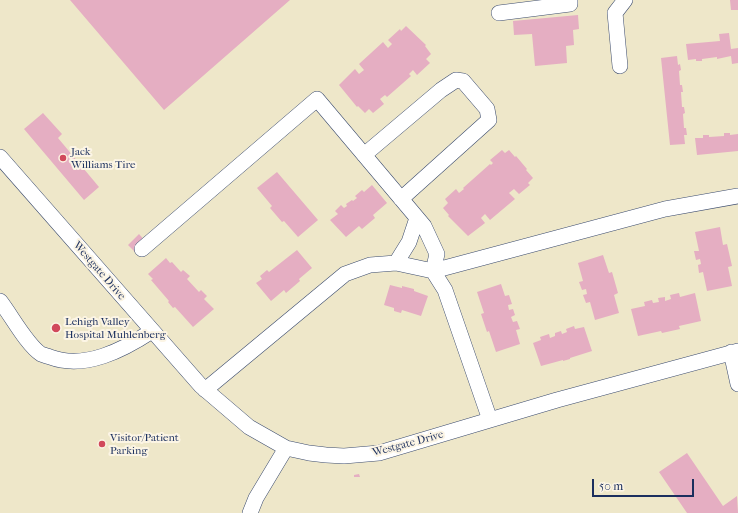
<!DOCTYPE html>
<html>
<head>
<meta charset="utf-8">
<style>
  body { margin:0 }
  #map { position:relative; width:738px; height:513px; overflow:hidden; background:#eee7c9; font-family:"IM FELL French Canon",serif }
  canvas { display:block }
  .scale { position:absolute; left:592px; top:479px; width:102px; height:18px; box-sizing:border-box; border:2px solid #1b2f5e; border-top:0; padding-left:5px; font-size:12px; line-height:14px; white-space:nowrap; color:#1b2f5e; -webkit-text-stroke:3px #fcf5e5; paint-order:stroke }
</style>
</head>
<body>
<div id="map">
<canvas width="738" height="513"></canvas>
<div class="scale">50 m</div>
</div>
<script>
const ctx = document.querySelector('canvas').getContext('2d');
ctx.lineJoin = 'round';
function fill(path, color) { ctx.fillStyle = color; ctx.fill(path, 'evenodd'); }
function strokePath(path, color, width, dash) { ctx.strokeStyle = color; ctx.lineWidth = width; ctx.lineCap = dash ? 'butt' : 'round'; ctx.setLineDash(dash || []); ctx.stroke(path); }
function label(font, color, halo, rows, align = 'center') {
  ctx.font = font + ' "IM FELL French Canon",serif'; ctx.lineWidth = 4; ctx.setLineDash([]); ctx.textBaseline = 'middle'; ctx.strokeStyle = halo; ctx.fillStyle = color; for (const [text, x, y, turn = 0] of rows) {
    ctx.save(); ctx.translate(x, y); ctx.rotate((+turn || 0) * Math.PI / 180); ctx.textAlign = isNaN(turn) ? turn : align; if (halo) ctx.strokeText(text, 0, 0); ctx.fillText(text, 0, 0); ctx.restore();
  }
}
fill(new Path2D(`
  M70,0H290L164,110Z
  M730,0H738V10H731Z
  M578,15L579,29L573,30L574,45L566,46L567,63L535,66L532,34L514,35L513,21Z
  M406,26L426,45L425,46L431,54L426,59L430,63L417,75L413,70L409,74L411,76L387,97L385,95L380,99L384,104L373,113L369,109L365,113L358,106L357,107L339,85L355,69L359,74L364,70L359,64L383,42L388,48L392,44L388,40L400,29L401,31Z
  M729,33L731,49L738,48V63L732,64L731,56L717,59V57L702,59V61H696V59L688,60L686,44L720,41L719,34Z
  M677,56L678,65L680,64L681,70L679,71L680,85H682L683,92H681L682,107H684L685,113L683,114L684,128H686L687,135H684L685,144L670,145L661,58Z
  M43,113L62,134L58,138L99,187L84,200L24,129Z
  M724,133H730V135L738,134V151L697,155L695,138H703V135H709V137L724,136Z
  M502,150L505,153L509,150L515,157L516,156L527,169L526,170L533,178L528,183L530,185L519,194L514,189L509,193L515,199L490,220L485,214L481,218L485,223L468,236L448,216L449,215L443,208L448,203L445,199L456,189L459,193L464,189L463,188L490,164L491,165L493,163L490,160Z
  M277,172L318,220L298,237L284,221L282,222L270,208L272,206L257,188Z
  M372,185L387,203L373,215L375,218L362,229L359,226L346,237L330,220L338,214L335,211L341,205L344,208L347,206L346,204L352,200L353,201L357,198L355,196L362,190L364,192Z
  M720,227L723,245L727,244L732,266L728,267L732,286L707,291L703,272L699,273L698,265L701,264L700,259L696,260L694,251H699L695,232Z
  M139,234L147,243L136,253L128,245Z
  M297,250L312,268L299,279L300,281L286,293L284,290L271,301L256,283L262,279L260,276L267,270L269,272Z
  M603,255L609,273L612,272L618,293L614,295L619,313L595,320L590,302L586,303L583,295L587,294L586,289L582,290L579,282L583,281L578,263Z
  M166,258L170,263L172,262L181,272L183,270L190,276L187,279L199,292L201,290L207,296L204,299L214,309L193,327L175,307L173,308L168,302L169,301L151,280L153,279L148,274Z
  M501,284L505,296L509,295L512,304L508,305L509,310L513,309L515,315L511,317L513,322L517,321L520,329L516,330L520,344L496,352L489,331L487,332L481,314L484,313L477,292Z
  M390,285L402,288V286L414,289V291L428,296L421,316L402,310L401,313L394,311V308L384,305Z
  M679,293L680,297L695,293L701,321L679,326L680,329L662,333L661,331L638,336L631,309L645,306L644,302L652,300L653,303L659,302L658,298L665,297V301L671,299L670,295Z
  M574,326L575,329L584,327L592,351L570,358V359L563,361V360L541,366L533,343L541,340L540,337L549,334L550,338L555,336V333L561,331L562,334L567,332L566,329Z
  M687,453L723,506L737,496L738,513H687L659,472Z
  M359,474L360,477H354V475Z`), '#e5aec2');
const minor = new Path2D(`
  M499,13L570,4V0
  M620,66L615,13L625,0
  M364,155L441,90L456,80L463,81L487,109L489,120L401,199
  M0,157L201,386L249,427L286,448L309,453L326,455L344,456L379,453L557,400L738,351
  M142,249L317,99L424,226L437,254L433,271L665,209L738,196
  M396,263L409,242L417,218
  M0,301C11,315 27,345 41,354C43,355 47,356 50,357C85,370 123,350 152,331
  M731,352L738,384
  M205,390L345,274L370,265L396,263L433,271L445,290L490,420
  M250,513L256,498L286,448`);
strokePath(minor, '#3b4b6e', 16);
strokePath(minor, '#fff', 15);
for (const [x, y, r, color] of [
  [63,158,4,"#d1495b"],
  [56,328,5,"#d1495b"],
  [102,444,4,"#d1495b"]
]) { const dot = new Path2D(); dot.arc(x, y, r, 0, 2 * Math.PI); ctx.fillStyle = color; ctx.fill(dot); strokePath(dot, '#fcf5e5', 1.5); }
label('11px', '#1b2f5e', '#fcf5e5', [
  ["Jack",71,152],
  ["Williams Tire",71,165],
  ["Lehigh Valley",65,322],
  ["Hospital Muhlenberg",65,335],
  ["Visitor/Patient",110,438],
  ["Parking",110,451]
], 'left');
label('11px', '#1b2f5e', '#fcf5e5', [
  ["Westgate Drive",99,271,49],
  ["Westgate Drive",408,444,-15]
]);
</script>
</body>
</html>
